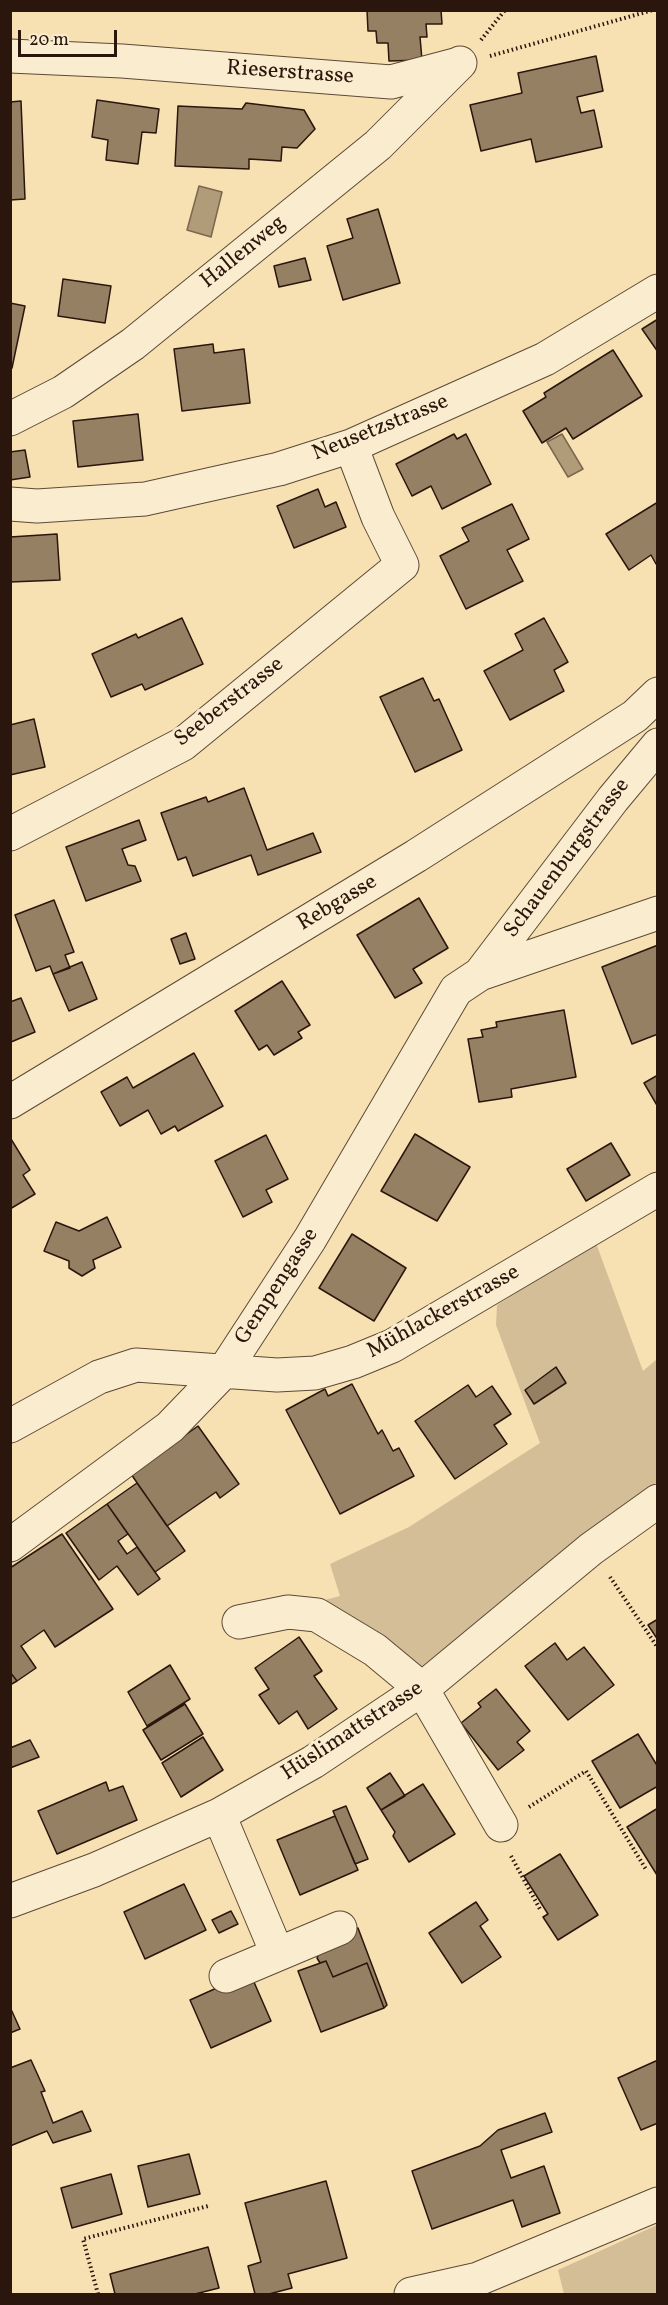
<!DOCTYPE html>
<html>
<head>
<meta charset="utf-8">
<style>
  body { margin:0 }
  #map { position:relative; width:668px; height:2305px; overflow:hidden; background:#f7e1b3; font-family:Vollkorn,serif }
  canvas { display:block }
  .frame { position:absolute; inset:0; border:12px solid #2a160c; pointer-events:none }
  .scale { position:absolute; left:18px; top:30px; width:99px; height:27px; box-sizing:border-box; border:3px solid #2a160c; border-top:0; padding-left:8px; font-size:18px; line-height:21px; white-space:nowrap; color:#2a160c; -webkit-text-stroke:4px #faecce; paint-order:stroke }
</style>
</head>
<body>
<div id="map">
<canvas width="668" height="2305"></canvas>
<div class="frame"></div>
<div class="scale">20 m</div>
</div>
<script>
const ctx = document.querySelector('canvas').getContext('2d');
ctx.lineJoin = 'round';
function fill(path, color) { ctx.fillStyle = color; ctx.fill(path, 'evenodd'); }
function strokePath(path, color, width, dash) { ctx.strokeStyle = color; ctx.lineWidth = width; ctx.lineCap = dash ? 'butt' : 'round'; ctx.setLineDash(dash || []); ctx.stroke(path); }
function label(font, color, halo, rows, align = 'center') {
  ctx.font = font + ' Vollkorn,serif'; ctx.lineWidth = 6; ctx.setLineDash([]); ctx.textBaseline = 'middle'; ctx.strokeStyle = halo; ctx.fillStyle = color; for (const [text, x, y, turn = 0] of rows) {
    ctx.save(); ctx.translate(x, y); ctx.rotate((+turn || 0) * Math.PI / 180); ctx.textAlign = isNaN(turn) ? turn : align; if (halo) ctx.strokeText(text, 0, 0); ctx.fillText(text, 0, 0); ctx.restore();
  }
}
fill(new Path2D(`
  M596,1243L643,1371L657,1359V1482L626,1504L416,1671L321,1601L340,1596L330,1564L409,1527L540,1443L496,1325L497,1305Z
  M657,2225V2294H564L558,2270Z`), '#d4be97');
const water = new Path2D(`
  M199,186L222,192L211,237L187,230Z
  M562,434L583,469L568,477L547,442Z`);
fill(water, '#b19c7a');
strokePath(water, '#7b664e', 1.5);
const building = new Path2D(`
  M367,10H441L442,24H426L427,37H420L422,60L389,61L388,43H377L376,31H368Z
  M596,56L603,91L577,97L581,113L594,110L602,147L536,162L531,139L481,151L470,105L522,93L518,73Z
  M97,100L159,109L156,133L142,132L138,164L106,160L108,140L92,137Z
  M21,101L25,199L10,200V102Z
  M246,103L304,110L315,129L297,148L282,147L281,161L249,159V169L175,166L178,106L242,109Z
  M378,209L400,283L343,300L327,246L353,238L347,219Z
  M305,258L311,280L279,287L274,266Z
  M63,279L111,286L105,323L58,316Z
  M10,303L25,306L12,368L10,367Z
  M658,319V352L642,329Z
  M213,344L214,353L244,349L250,403L182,411L174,349Z
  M613,350L642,396L573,439L566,428L542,443L523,411L546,397L544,393Z
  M138,414L143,460L78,467L73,421Z
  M454,434L457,439L466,434L491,484L442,509L431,486L412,496L396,464Z
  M25,450L30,477L10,480V452Z
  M318,489L325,507L336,502L346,527L294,548L277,506Z
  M658,502V563L656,564L651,555L629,570L606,534Z
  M512,504L529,539L507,550L523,581L466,609L440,556L469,541L462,528Z
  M57,534L60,580L10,582V537Z
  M182,618L203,664L145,690L142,684L111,697L92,654L136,634L138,638Z
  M544,618L568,662L554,670L564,691L510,720L484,671L523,650L515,634Z
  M423,678L434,701L439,699L462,750L415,772L380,697Z
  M34,719L45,767L10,775V725Z
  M244,788L267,850L313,833L321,852L258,875L251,855L193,876L186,857L178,860L161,813L206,797L208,802Z
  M139,820L146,840L122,849L128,865L135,866L141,881L86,901L66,847Z
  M419,898L448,948L413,969L422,983L395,998L357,935Z
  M54,900L74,952L65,955L70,968L53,974L50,966L36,971L15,915Z
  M186,933L195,959L180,964L171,939Z
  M658,945V1034L632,1044L602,967Z
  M82,962L97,999L69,1011L53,974Z
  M282,981L310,1025L298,1032L302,1038L274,1055L267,1045L259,1050L235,1011Z
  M21,998L35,1032L11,1042L10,1002Z
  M564,1010L576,1077L511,1089L512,1097L479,1102L468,1039L483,1037L481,1030L497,1027L496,1022Z
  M194,1053L223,1106L178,1131L175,1126L161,1134L148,1110L120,1126L101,1092L127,1077L133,1088Z
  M658,1075V1107L644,1083Z
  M415,1134L470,1167L437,1221L381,1191Z
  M266,1135L288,1179L266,1190L272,1202L243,1217L215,1161Z
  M11,1139L30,1170L23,1175L35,1194L10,1209Z
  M611,1143L630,1175L586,1201L567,1169Z
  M107,1217L121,1247L93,1260L95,1268L82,1276L69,1268V1261L44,1251L56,1222L79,1231Z
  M352,1234L406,1268L374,1321L319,1288Z
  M556,1367L566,1383L534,1404L525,1390Z
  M352,1384L378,1434L382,1430L393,1451L399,1448L414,1476L340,1514L286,1410L325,1389L328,1396Z
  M468,1385L476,1397L492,1386L511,1414L494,1425L507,1444L455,1479L415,1421Z
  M198,1426L239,1484L220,1498L216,1492L167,1526L131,1474Z
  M137,1483L185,1551L155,1572L107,1504Z
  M107,1504L128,1534L118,1541L127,1554L137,1547L160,1579L138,1595L117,1566L99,1580L66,1533Z
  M62,1534L113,1609L55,1647L44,1630L21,1646L36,1668L17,1681L10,1672V1568Z
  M658,1619V1640L648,1625Z
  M299,1637L322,1671L314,1676L337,1709L308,1729L297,1711L279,1724L259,1695L269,1689L255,1668Z
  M555,1643L567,1660L584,1647L614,1685L568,1720L525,1666Z
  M170,1665L190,1699L147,1726L128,1692Z
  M10,1672L17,1681L10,1685Z
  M496,1689L530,1731L517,1742L524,1750L498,1770L461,1723L481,1707L478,1703Z
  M185,1704L203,1734L161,1760L143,1730Z
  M638,1734L658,1767V1786L620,1808L592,1761Z
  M203,1737L223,1770L181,1797L162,1763Z
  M30,1740L39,1757L10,1768V1748Z
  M390,1773L405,1796L381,1810L367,1788Z
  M106,1782L109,1791L123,1786L137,1820L57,1854L38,1811Z
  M423,1784L455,1834L409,1862L393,1836L395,1832L381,1810Z
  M346,1806L368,1859L355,1864L333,1811Z
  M658,1808V1875H657L627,1827Z
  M335,1816L358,1870L300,1895L277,1840Z
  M560,1854L598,1915L558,1940L543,1917L548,1914L524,1876Z
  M184,1884L206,1930L145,1959L124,1912Z
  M476,1902L488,1920L480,1926L501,1957L462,1983L429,1933Z
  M231,1911L238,1924L219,1933L212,1920Z
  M358,1928L387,2005L384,2008L367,1963L333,1977L326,1961L320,1963L317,1958L325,1941Z
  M326,1961L333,1977L367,1963L384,2008L321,2032L298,1971Z
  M250,1973L271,2021L211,2048L190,2000Z
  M10,2007L20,2029L10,2033Z
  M31,2060L45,2091L41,2092L53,2123L82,2111L91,2131L53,2143L47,2131L10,2146V2068Z
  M658,2060V2123L641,2130L618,2078Z
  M545,2113L552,2132L501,2150L511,2178L544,2166L560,2213L522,2227L513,2200L432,2229L412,2171L480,2146L498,2130Z
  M189,2154L200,2194L148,2207L138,2166Z
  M111,2174L122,2214L72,2228L61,2188Z
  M326,2181L347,2258L288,2274L292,2288L269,2294H255L248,2266L261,2262L245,2203Z
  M208,2247L219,2288L195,2294H115L110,2274Z`);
fill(building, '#958063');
strokePath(building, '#2a160c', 1.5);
const minor = new Path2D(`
  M10,56L122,61L391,82L459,64
  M10,419L63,392L133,344L378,145L460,63
  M10,504L37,506L145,499L279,469L351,446L545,359L658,291
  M10,834L183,744L402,565L378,517L351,446
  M480,974L613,799L658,745
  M10,1102L416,856L635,716L658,694
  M10,1426L99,1377L136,1365L277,1375L315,1373L353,1362L392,1346L658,1189
  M10,1545L170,1427L224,1371L310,1239L456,990L480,974L658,913
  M239,1622L288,1612L317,1615L375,1650L422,1689L501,1825
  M219,1815L277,1953
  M10,1901L94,1870L219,1815L313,1762L422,1689L591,1549L658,1501
  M226,1976L340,1928
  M411,2294L478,2279L658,2204`);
strokePath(minor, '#5d4936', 35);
strokePath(new Path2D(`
  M481,40L505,10
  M490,56L653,10
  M610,1577L658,1648
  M529,1807L586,1771L647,1871
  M511,1856L541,1911
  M98,2294L83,2239L208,2206`), '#2a160c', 4, [1.5, 3]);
strokePath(minor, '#faecce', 33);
label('22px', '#2a160c', '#faecce', [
  ["Rieserstrasse",290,74,4],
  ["Hallenweg",244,253,-39],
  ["Neusetzstrasse",381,429,-22],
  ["Seeberstrasse",230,703,-38],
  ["Schauenburgstrasse",568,859,-53],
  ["Rebgasse",338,904,-31],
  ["Gempengasse",278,1287,-57],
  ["Mühlackerstrasse",444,1313,-29],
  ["Hüslimattstrasse",353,1732,-33]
]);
</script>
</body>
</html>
